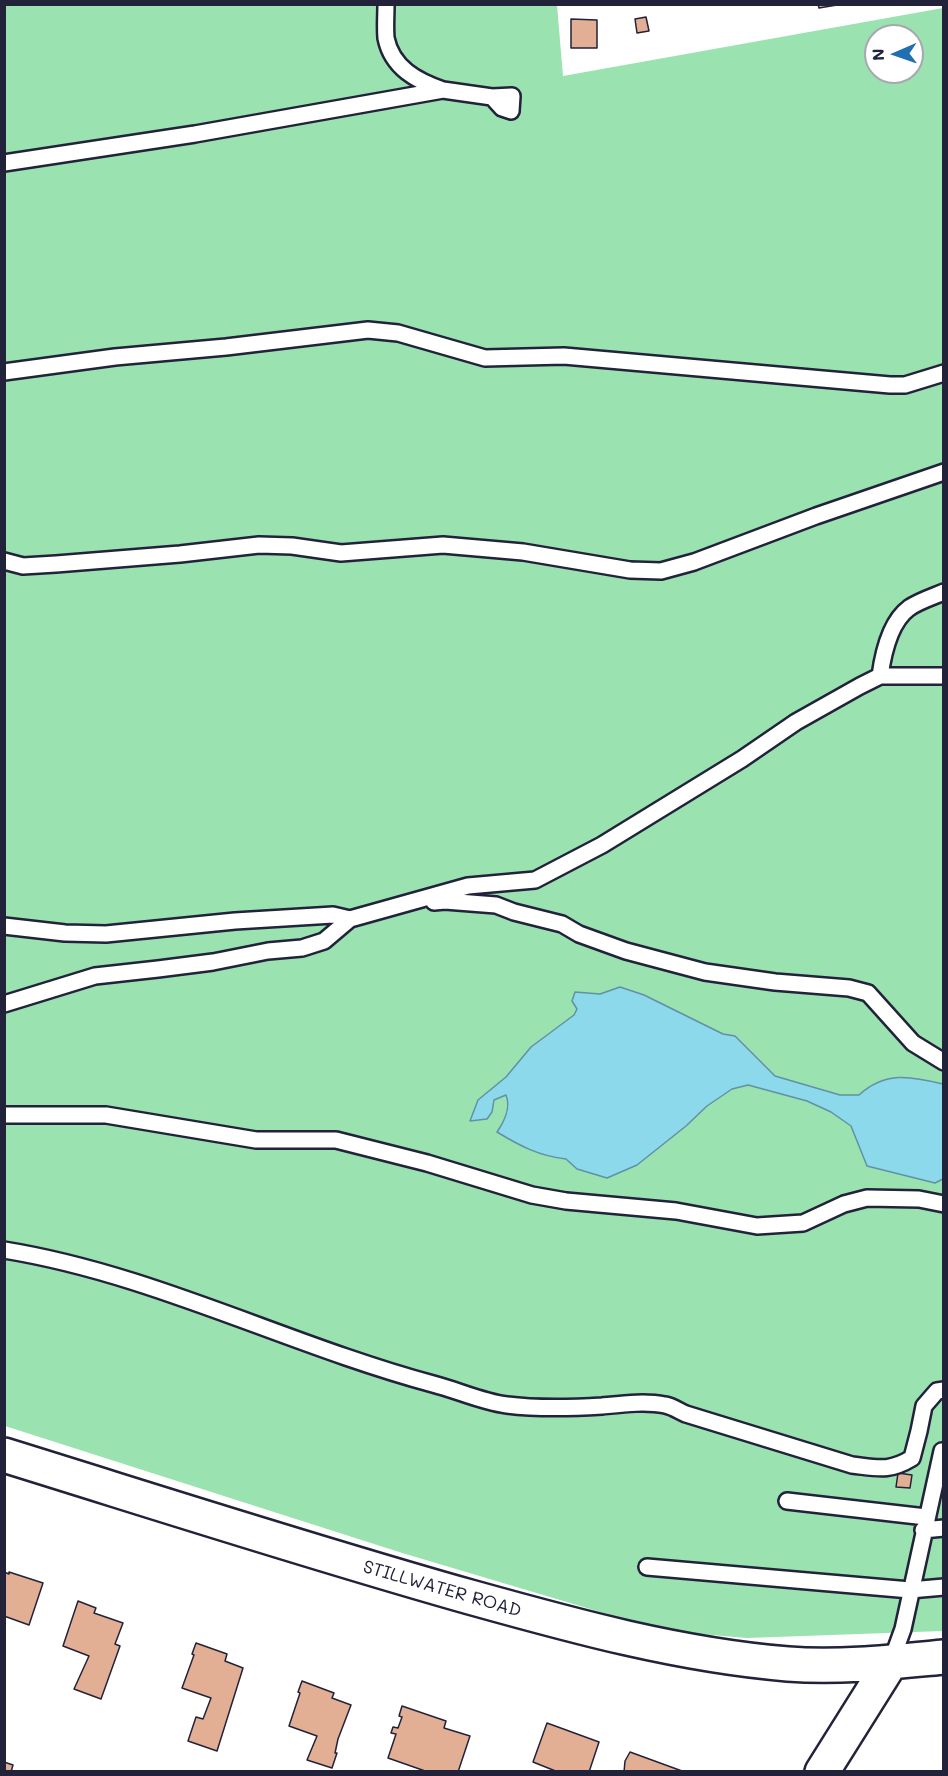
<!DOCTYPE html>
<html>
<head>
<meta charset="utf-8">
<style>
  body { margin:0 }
  #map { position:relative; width:948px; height:1776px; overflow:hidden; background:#fff; font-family:Mali,sans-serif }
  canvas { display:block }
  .frame { position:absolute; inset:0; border:6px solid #22223b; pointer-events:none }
  .north { position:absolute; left:864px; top:24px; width:60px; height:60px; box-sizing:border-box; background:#fff; border:2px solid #a7a7b1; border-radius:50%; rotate:268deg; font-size:16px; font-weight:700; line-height:24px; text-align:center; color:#22223b }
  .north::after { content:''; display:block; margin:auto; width:21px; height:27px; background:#1f6fb2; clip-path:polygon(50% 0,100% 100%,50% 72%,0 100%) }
</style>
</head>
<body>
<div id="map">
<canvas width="948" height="1776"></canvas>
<div class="frame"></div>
<div class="north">N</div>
</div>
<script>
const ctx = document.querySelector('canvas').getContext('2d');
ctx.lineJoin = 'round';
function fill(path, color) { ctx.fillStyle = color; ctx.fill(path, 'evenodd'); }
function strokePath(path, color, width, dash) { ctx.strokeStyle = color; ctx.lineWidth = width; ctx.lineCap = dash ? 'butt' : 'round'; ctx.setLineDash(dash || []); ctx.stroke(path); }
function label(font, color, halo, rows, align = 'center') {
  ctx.font = font + ' Mali,sans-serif'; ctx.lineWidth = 4.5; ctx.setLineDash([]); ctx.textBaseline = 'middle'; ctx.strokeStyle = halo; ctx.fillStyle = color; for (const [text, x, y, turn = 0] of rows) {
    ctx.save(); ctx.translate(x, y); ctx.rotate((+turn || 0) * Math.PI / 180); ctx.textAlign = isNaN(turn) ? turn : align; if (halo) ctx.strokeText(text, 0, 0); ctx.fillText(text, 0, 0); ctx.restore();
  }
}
fill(new Path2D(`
  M5,5H557L563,76L943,8V1631L747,1638L664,1631L399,1552L5,1426ZM876,36H912V72H876Z`), '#9ae3b1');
const water = new Path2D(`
  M620,987L644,995L723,1034L735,1036L775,1076L840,1095H859C885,1071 911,1076 943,1084V1179L935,1183L867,1166L851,1126L831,1112L807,1101L748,1085L732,1089L707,1106L686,1126L637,1165L607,1178L577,1169L566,1159C539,1156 520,1146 497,1132C504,1122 511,1107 506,1095L494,1100L492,1112L487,1119L470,1121L478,1100L506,1077L531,1047L574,1015L577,1009L572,1001L575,992L600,994Z`);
fill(water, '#8cd9eb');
strokePath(water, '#6290a5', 1.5);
const building = new Path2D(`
  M818,4H837V5L819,8Z
  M646,17L649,31L637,33L635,19Z
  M571,19L597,20V48H571Z
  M898,1473L912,1475L910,1488L896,1487Z
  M4,1572L9,1574V1572L43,1583L29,1625L4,1616Z
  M78,1601L96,1608L94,1613L123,1623L115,1644L120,1646L101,1699L74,1689L89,1656L63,1646Z
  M196,1643L227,1654L225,1661L243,1668L217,1751L188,1741L196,1717L203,1719L211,1698L182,1688L194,1655L192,1654Z
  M302,1681L334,1693L332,1698L351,1705L338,1739L335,1753H337L332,1768L307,1760L317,1736L289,1726L300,1693L298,1692Z
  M402,1706L446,1721L444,1728L470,1736L458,1772H428L388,1758L396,1734L391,1733L393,1727L398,1728L402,1717L399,1716Z
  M547,1723L599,1742L589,1772H558L533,1762Z
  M630,1752L682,1771L681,1772H624L625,1761Z
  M4,1762L13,1765L11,1772H4Z`);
fill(building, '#e2af94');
strokePath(building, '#22223b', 1.5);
const service = new Path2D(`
  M386,4C386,15 385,27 386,38C392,68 417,81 443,90
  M4,163L195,134L443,90L492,97L502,108L511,111L512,96L492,97
  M4,372L115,357L226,347L368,330L398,333L485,358L564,356L890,385H905L944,373
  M4,561L23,566L56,564L180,554L259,545L292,546L341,553L443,545L523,552L630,570L661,571L694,562L816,516L944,472
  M880,676C883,654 890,622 909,608C919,601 932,597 944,592
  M434,902L445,901L496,905L514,912L562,924L579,934L626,951L705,972L775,982L849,988L868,993L913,1043L944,1062
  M4,926L65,933L106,934L235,921L333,915L350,919
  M4,1004L95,976L158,969L213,962L268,951L302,948L324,941L350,919L468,886L535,880L602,845L742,759L796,722L860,686L880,676H944
  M4,1115H106L256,1140H336L427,1163L532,1195L566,1201L676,1211L757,1226L803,1223L844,1204L867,1198L919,1199L944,1204
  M4,1250C153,1274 288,1345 433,1384C457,1390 482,1402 507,1405C539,1409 570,1408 602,1406C622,1404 645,1401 665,1405C672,1406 679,1411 686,1414L852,1465C878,1468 889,1472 912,1458L919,1431L924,1406L937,1391L944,1390
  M787,1501L926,1517
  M923,1530L944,1528
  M647,1567L910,1590L944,1587
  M891,1662L903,1629L942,1451H944`);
const secondary = new Path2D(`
  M4,1455C159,1503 314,1553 470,1597C574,1626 679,1655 788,1664C840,1668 892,1662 944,1657
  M822,1772L891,1662`);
strokePath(service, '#22223b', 20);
strokePath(secondary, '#22223b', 38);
strokePath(service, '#fff', 15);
strokePath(secondary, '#fff', 33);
label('18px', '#22223b', '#fff', [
  ["STILLWATER ROAD",442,1589,16]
]);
</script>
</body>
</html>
